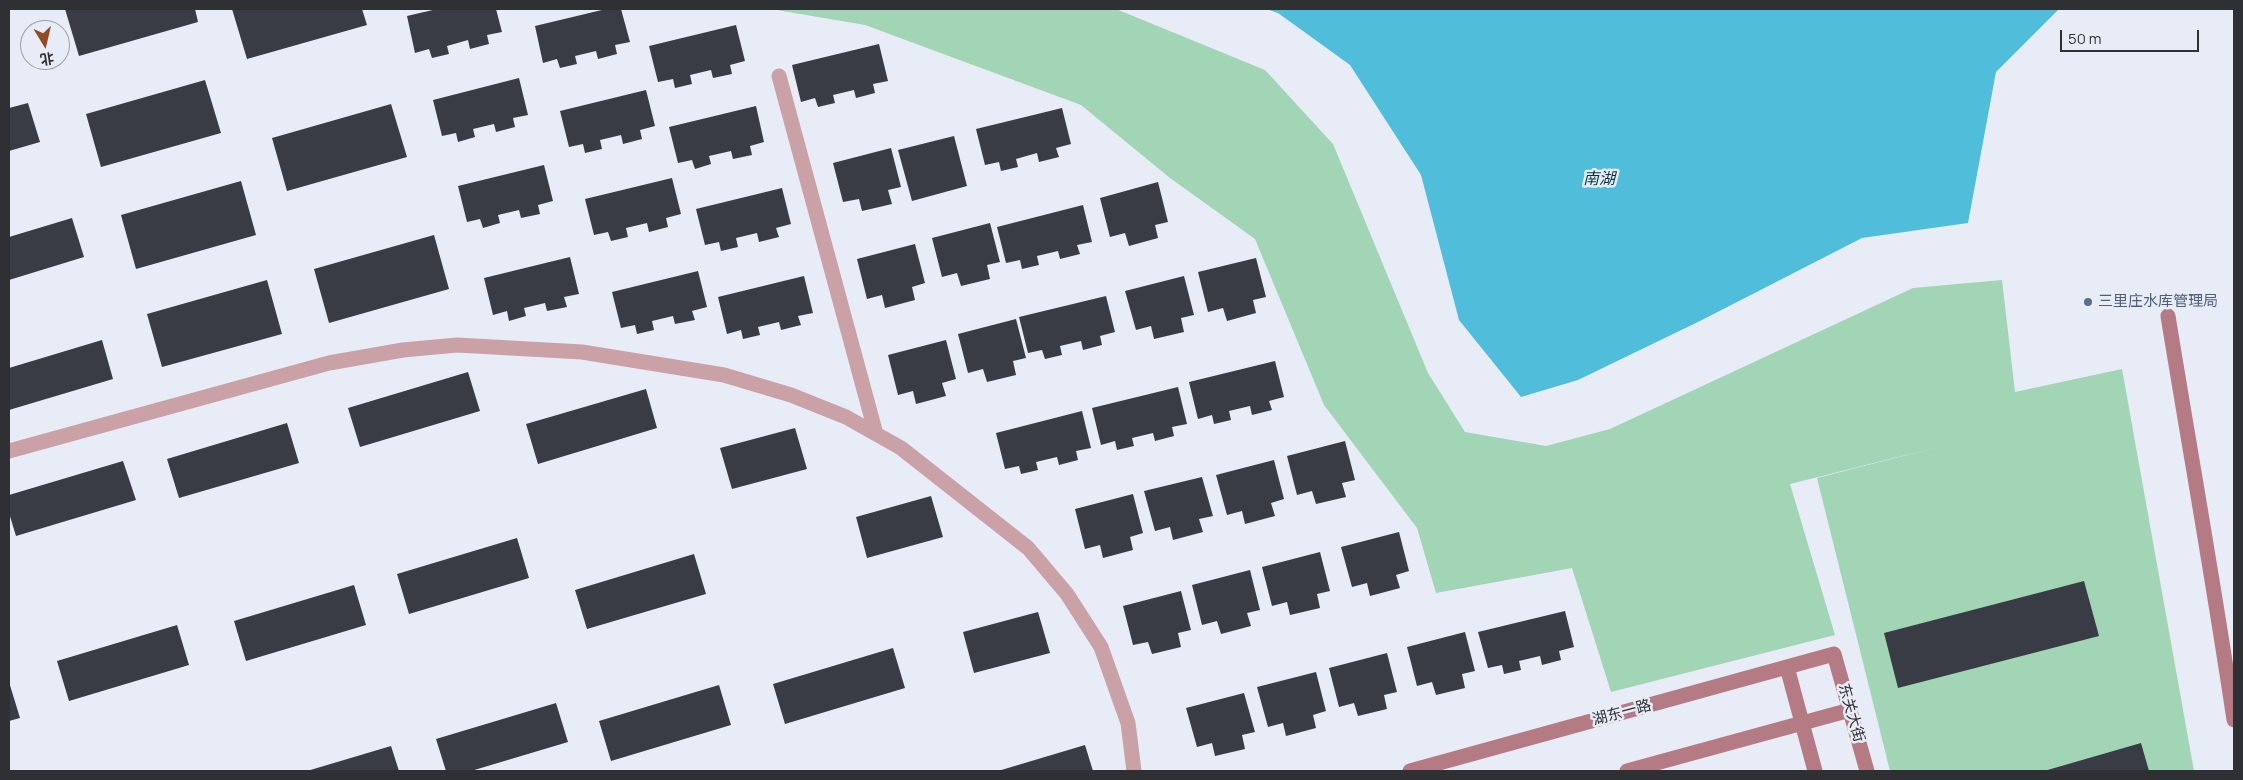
<!DOCTYPE html>
<html>
<head>
<meta charset="utf-8">
<style>
  body { margin:0 }
  #map { position:relative; width:2243px; height:780px; overflow:hidden; background:#e8ecf7; font-family:Manrope,"Noto Sans SC",sans-serif }
  canvas { display:block }
  .frame { position:absolute; inset:0; border:10px solid #2f3034; pointer-events:none }
  .north { position:absolute; left:20px; top:20px; width:50px; height:50px; box-sizing:border-box; background:#e8ecf7; border:1px solid #9ea1a9; border-radius:50%; rotate:171deg; font-size:14px; font-weight:700; line-height:20px; text-align:center; color:#2f3034 }
  .north::after { content:''; display:block; margin:auto; width:18px; height:22px; background:#924b26; clip-path:polygon(50% 0,100% 100%,50% 72%,0 100%) }
  .scale { position:absolute; left:2060px; top:30px; width:139px; height:22px; box-sizing:border-box; border:2px solid #2f3034; border-top:0; padding-left:6px; font-size:15px; line-height:18px; white-space:nowrap; color:#2f3034; -webkit-text-stroke:4px #e8ecf7; paint-order:stroke }
</style>
</head>
<body>
<div id="map">
<canvas width="2243" height="780"></canvas>
<div class="frame"></div>
<div class="north">北</div>
<div class="scale">50 m</div>
</div>
<script>
const ctx = document.querySelector('canvas').getContext('2d');
ctx.lineJoin = 'round';
function fill(path, color) { ctx.fillStyle = color; ctx.fill(path, 'evenodd'); }
function strokePath(path, color, width, dash) { ctx.strokeStyle = color; ctx.lineWidth = width; ctx.lineCap = dash ? 'butt' : 'round'; ctx.setLineDash(dash || []); ctx.stroke(path); }
function label(font, color, halo, rows, align = 'center') {
  ctx.font = font + ' Manrope,"Noto Sans SC",sans-serif'; ctx.lineWidth = 5; ctx.setLineDash([]); ctx.textBaseline = 'middle'; ctx.strokeStyle = halo; ctx.fillStyle = color; for (const [text, x, y, turn = 0] of rows) {
    ctx.save(); ctx.translate(x, y); ctx.rotate((+turn || 0) * Math.PI / 180); ctx.textAlign = isNaN(turn) ? turn : align; if (halo) ctx.strokeText(text, 0, 0); ctx.fillText(text, 0, 0); ctx.restore();
  }
}
fill(new Path2D(`
  M771,9H1116L1265,70L1333,144L1428,373L1465,432L1546,446L1610,429L1913,288L2002,280L2015,392L2122,369L2194,771H1890L1817,478L1950,444L1790,484L1835,635L1611,692L1572,568L1436,593L1417,528L1324,405L1255,239L1170,178L1081,105L865,25Z`), '#a2d4b6');
fill(new Path2D(`
  M1266,9H2059L1996,72L1968,223L1862,238L1700,321L1578,380L1521,397L1459,320L1421,175L1350,65L1278,13Z`), '#50bdda');
fill(new Path2D(`
  M65,9H195L198,22L79,56Z
  M232,9H362L367,25L247,59Z
  M437,9H496L502,32L487,35L489,44L470,49L468,40L447,46L449,54L432,58L429,49L415,53L407,16Z
  M606,9H621L630,42L615,45L617,54L598,59L596,51L575,56L577,64L560,68L557,59L543,63L535,26Z
  M736,25L745,61L730,65L732,74L713,78L711,70L690,75L692,84L675,88L673,79L658,82L649,46Z
  M879,44L888,81L873,84L875,93L856,98L854,90L833,95L835,103L818,107L815,98L801,102L792,65Z
  M519,78L528,115L513,118L515,127L496,132L494,124L473,129L475,137L458,142L456,133L442,136L433,100Z
  M205,80L221,133L101,167L86,114Z
  M646,90L655,126L640,130L642,139L623,144L621,135L600,140L602,149L585,153L583,144L569,147L560,111Z
  M28,103L40,142L9,151V108Z
  M391,104L407,157L287,191L272,138Z
  M756,106L764,142L750,146L752,155L733,159L731,151L709,156L711,164L695,169L692,160L678,163L669,127Z
  M1062,108L1071,144L1056,148L1059,157L1039,162L1037,153L1016,159L1018,167L1001,171L999,162L985,165L976,129Z
  M954,136L967,186L912,201L898,150Z
  M891,148L901,187L888,190L892,204L862,211L859,199L843,202L833,163Z
  M544,165L553,201L538,205L540,214L521,218L519,210L498,215L500,223L483,228L480,219L467,222L458,186Z
  M672,178L681,214L666,218L668,227L649,232L647,223L626,228L628,237L611,241L608,232L594,235L585,199Z
  M241,181L256,235L136,269L121,215Z
  M1158,182L1168,222L1155,225L1158,238L1129,246L1125,233L1110,237L1100,198Z
  M782,188L791,224L776,228L779,237L759,242L757,233L736,238L738,247L721,251L719,242L705,245L696,209Z
  M1083,205L1092,242L1077,245L1080,254L1060,259L1058,251L1037,256L1039,265L1022,269L1020,260L1006,263L997,227Z
  M72,218L84,257L9,280V237Z
  M990,223L1000,262L987,265L990,279L961,286L957,273L942,277L932,238Z
  M434,235L449,289L329,323L314,269Z
  M915,244L925,283L912,287L915,300L885,308L882,295L867,299L857,259Z
  M570,257L579,294L564,297L567,307L547,311L545,303L524,308L526,316L509,321L507,311L493,315L484,278Z
  M1256,258L1266,297L1253,300L1256,313L1227,321L1223,308L1208,312L1198,272Z
  M698,271L707,307L692,311L695,320L675,324L673,316L652,321L654,330L637,334L635,325L621,328L612,292Z
  M804,276L813,313L798,316L801,325L781,330L779,322L758,327L760,335L743,339L741,330L727,334L718,297Z
  M1184,276L1194,315L1181,318L1184,332L1154,339L1151,326L1136,330L1125,291Z
  M267,280L282,334L162,367L147,314Z
  M1106,296L1115,332L1100,336L1102,345L1083,350L1081,341L1060,346L1062,355L1045,359L1042,350L1028,353L1019,317Z
  M1016,319L1026,358L1013,361L1016,375L987,382L983,369L968,373L958,334Z
  M102,340L113,379L9,410V368Z
  M946,340L956,379L942,383L946,396L916,404L913,391L898,395L888,355Z
  M1275,361L1284,397L1269,401L1272,410L1252,415L1250,406L1229,411L1231,420L1214,424L1212,415L1198,419L1189,382Z
  M468,372L480,411L360,447L348,408Z
  M1178,387L1187,424L1172,427L1174,436L1155,441L1153,433L1132,438L1134,446L1117,450L1115,441L1101,445L1092,408Z
  M646,389L657,428L538,464L526,424Z
  M1082,411L1091,448L1076,451L1078,460L1059,465L1057,457L1036,462L1038,470L1021,474L1019,466L1005,469L996,433Z
  M287,423L299,463L179,498L167,459Z
  M795,428L807,469L732,489L720,448Z
  M1345,441L1355,480L1342,483L1346,497L1316,504L1312,491L1297,495L1287,456Z
  M1274,460L1284,499L1271,503L1275,516L1245,524L1242,511L1227,515L1216,475Z
  M123,461L136,500L16,536L9,513V495Z
  M1202,477L1213,516L1199,519L1203,532L1173,540L1170,527L1155,531L1144,491Z
  M1133,494L1143,533L1130,537L1133,550L1103,558L1100,545L1085,549L1075,509Z
  M931,496L943,537L867,558L856,517Z
  M1399,532L1409,571L1396,575L1400,588L1370,596L1367,583L1352,587L1341,547Z
  M517,538L529,578L409,614L397,574Z
  M1320,552L1330,591L1317,594L1320,608L1290,615L1287,602L1272,606L1262,567Z
  M694,554L706,594L587,629L575,590Z
  M1250,570L1260,610L1247,613L1251,626L1221,634L1217,621L1202,625L1192,585Z
  M2084,581L2099,636L1898,688L1884,633Z
  M354,585L366,625L246,661L234,621Z
  M1181,591L1191,630L1178,633L1181,647L1152,654L1148,642L1133,645L1123,606Z
  M1565,611L1574,647L1559,651L1561,660L1542,665L1540,656L1519,661L1521,670L1504,674L1502,665L1488,668L1478,632Z
  M1038,612L1050,653L974,673L963,632Z
  M177,625L189,665L69,701L57,661Z
  M1465,632L1475,671L1462,674L1465,688L1436,695L1432,682L1417,686L1407,647Z
  M893,648L905,688L785,724L773,684Z
  M1387,653L1397,692L1384,695L1387,709L1358,716L1354,703L1339,707L1329,668Z
  M1316,672L1326,711L1313,715L1316,728L1286,736L1283,723L1268,727L1257,687Z
  M9,682L20,718L9,721Z
  M719,685L731,725L611,761L599,721Z
  M1244,693L1255,732L1242,735L1245,749L1215,756L1212,743L1197,747L1186,708Z
  M556,703L568,742L471,771H446L436,739Z
  M2141,743L2149,771H2044Z
  M1085,745L1093,771H998Z
  M391,746L399,771H307Z`), '#393c45');
strokePath(new Path2D(`
  M779,76L876,434
  M9,451L329,363L403,350L457,345L582,352L724,375L791,395L846,417L901,448L1028,548L1067,594L1101,647L1128,723L1134,771`), '#c9a1a6', 15);
strokePath(new Path2D(`
  M2168,316C2190,451 2214,585 2234,720
  M1787,667L1815,771
  M1410,771L1834,654L1867,771
  M1627,771L1850,710`), '#b57b85', 15);
for (const [x, y, r, color] of [
  [2088,302,5,"#5c6f8a"]
]) { const dot = new Path2D(); dot.arc(x, y, r, 0, 2 * Math.PI); ctx.fillStyle = color; ctx.fill(dot); strokePath(dot, '#e8ecf7', 2); }
label('15px', '#4e5e75', '#e8ecf7', [
  ["三里庄水库管理局",2098,302]
], 'left');
label('15px', '#2f3034', '#e8ecf7', [
  ["湖东一路",1622,713,-15],
  ["东关大街",1851,713,74]
]);
label('italic 16px', '#033844', '#e8ecf7', [
  ["南湖",1599,180]
]);
</script>
</body>
</html>
